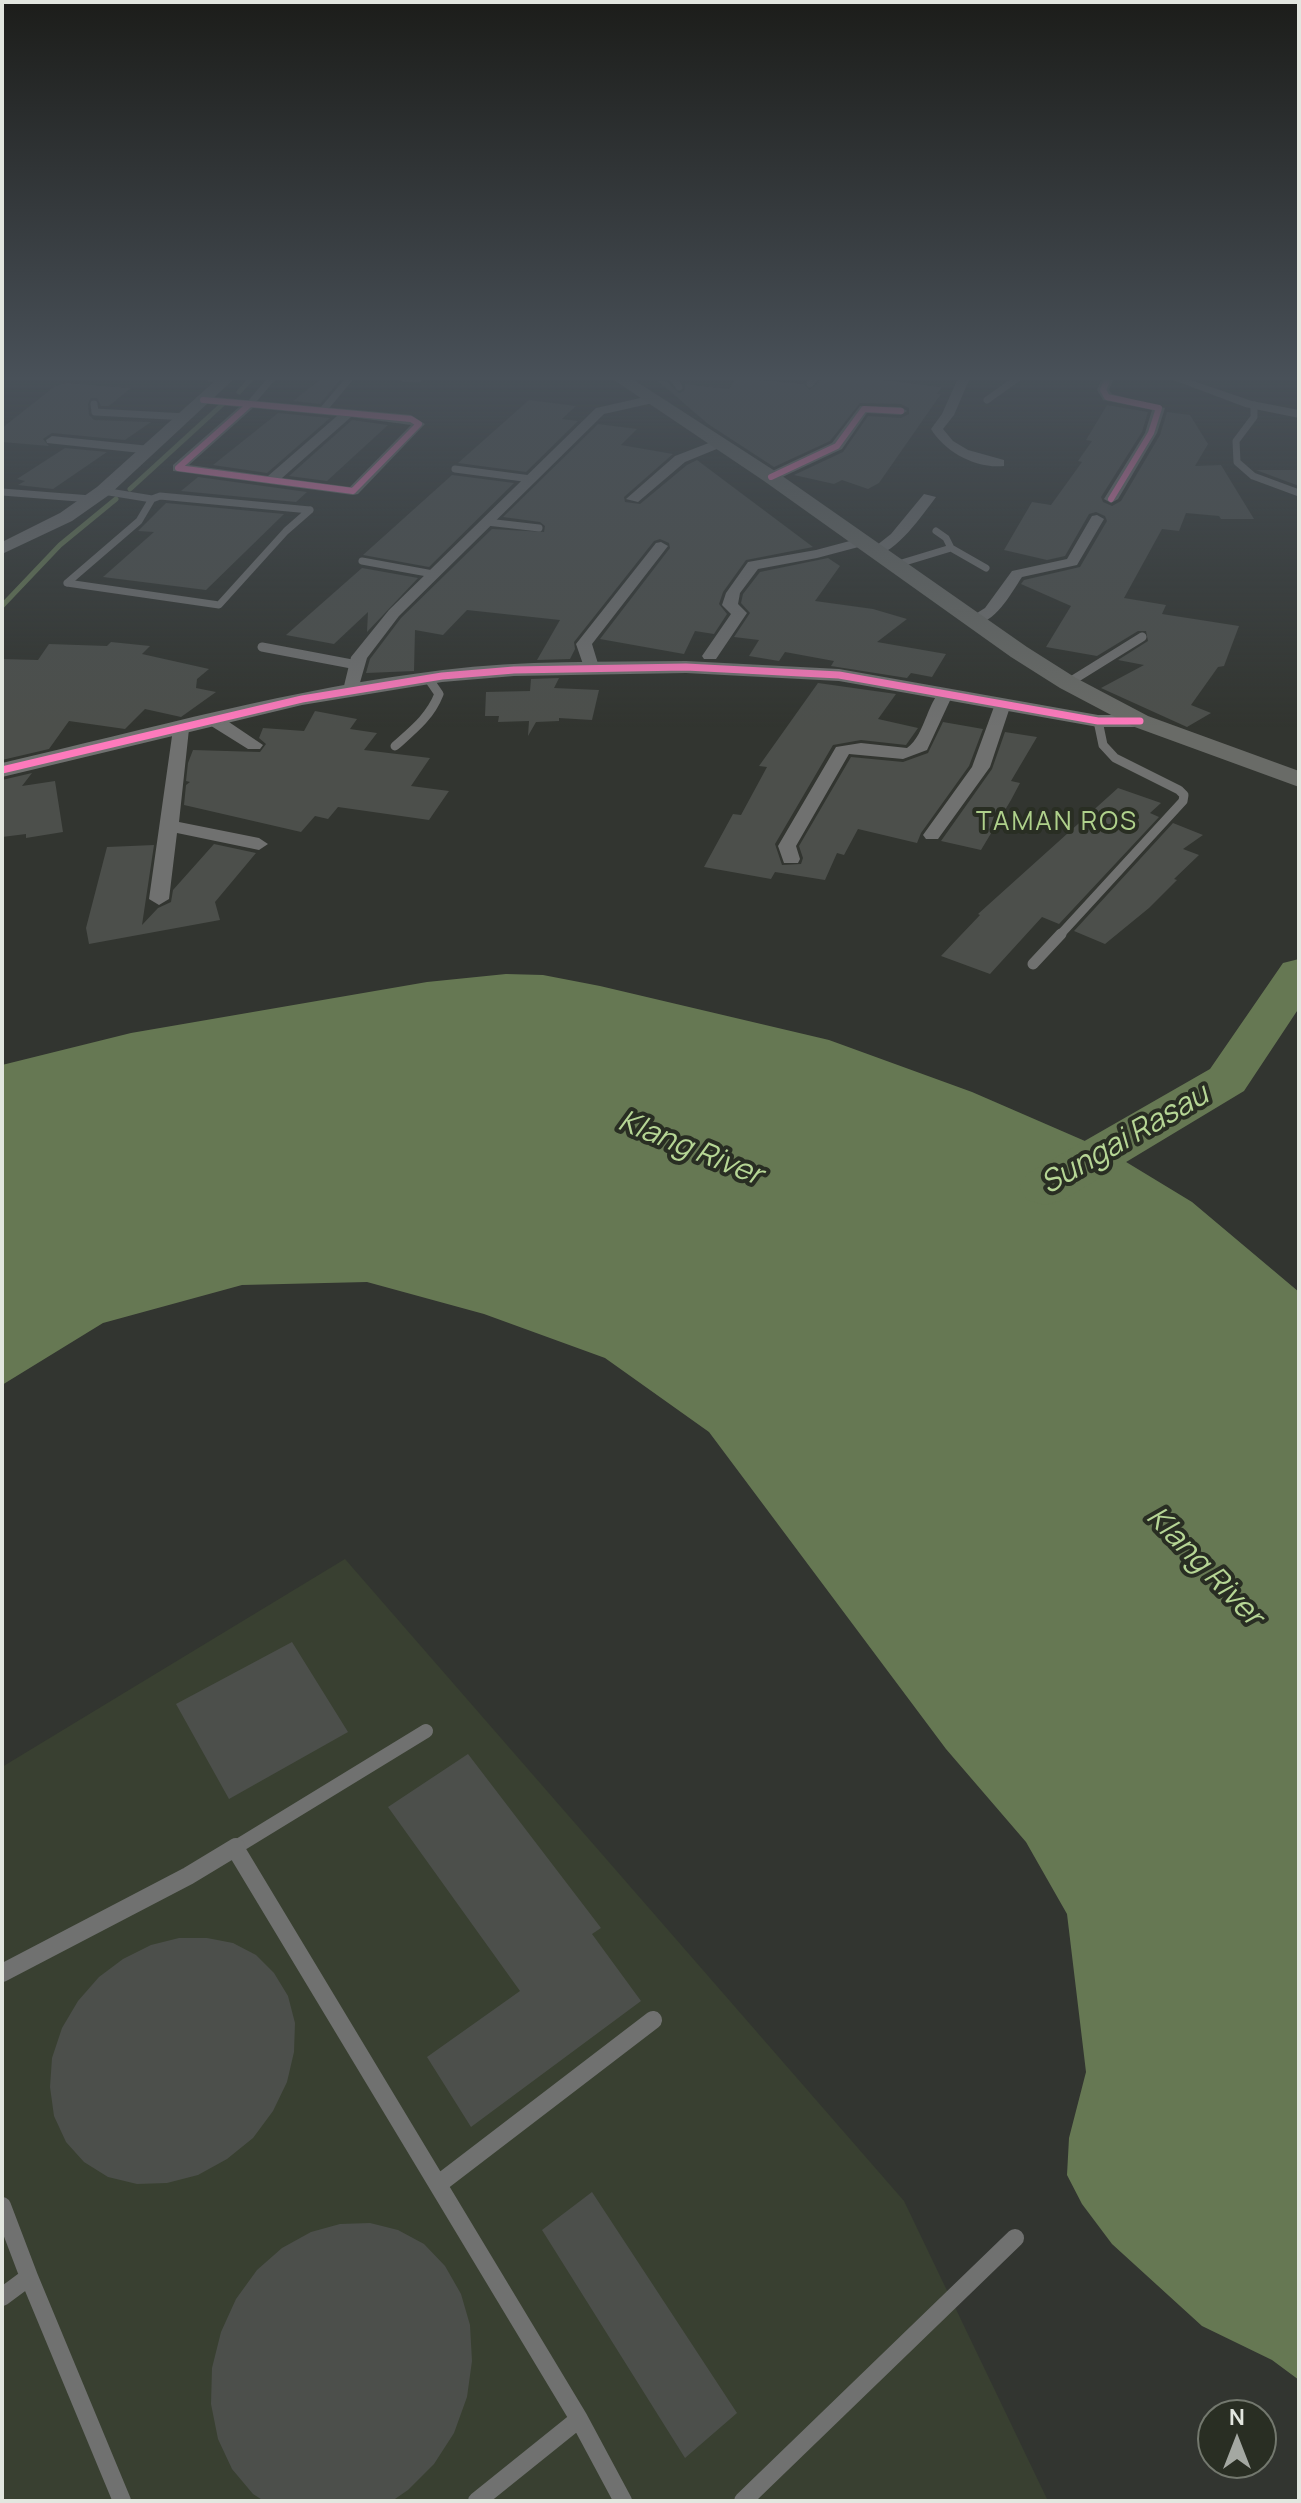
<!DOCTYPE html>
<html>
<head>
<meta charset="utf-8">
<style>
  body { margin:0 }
  #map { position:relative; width:1301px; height:2503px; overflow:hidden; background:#323530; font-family:Manrope,sans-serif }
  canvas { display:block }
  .frame { position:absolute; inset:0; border:4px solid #e2e6df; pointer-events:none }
  .north { position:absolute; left:1197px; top:2399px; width:80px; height:80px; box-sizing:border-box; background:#292e23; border:2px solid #73786e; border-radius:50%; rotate:0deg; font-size:22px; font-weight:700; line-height:32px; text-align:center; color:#e2e6df }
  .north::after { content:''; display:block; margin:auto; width:28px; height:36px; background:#a4a8a2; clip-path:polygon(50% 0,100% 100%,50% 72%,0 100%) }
</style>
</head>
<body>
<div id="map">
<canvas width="1301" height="2503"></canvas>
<div class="frame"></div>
<div class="north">N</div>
</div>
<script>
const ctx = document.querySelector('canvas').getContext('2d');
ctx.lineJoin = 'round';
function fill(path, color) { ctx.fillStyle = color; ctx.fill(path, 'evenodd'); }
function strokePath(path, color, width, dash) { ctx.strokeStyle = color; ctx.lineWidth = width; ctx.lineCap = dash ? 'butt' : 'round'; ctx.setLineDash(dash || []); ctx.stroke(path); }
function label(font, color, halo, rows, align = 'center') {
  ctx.font = font + ' Manrope,sans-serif'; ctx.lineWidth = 8; ctx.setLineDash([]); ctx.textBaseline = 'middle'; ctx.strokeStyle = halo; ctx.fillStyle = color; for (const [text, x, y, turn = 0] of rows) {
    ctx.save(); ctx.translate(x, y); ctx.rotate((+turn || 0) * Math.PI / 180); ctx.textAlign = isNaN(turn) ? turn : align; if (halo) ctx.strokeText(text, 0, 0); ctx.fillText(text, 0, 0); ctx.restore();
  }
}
fill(new Path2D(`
  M345,1559L904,2201L1048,2501H2V1767Z`), '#394031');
fill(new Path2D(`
  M506,974L543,975L600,986L829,1040L972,1092L1108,1151L1192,1202L1299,1292V2380L1272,2360L1202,2326L1112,2244L1082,2204L1067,2175L1069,2138L1086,2072L1067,1914L1026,1842L946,1749L709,1432L605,1358L484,1314L367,1282L242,1285L103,1323L2,1385V1065L131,1033L427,982Z`), '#667853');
strokePath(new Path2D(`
  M239,392L252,378
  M130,489L225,402
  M2,606L60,545L116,499`), '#667853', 5);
fill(new Path2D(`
  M1299,959V1008L1244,1091L1063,1200L1045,1205L1027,1200L1019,1187L1027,1174L1210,1069L1283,963Z`), '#667853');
fill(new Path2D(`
  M322,378H342L320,404L293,401Z
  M736,378L804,384L810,390L823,378H883L882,380L942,387L937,394H941L879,483L868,489L842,480L834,484L794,475L843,452L868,416L901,418L909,414V408L901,404L860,403L830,441L774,467L708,424L658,381L668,382L679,393L684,391L685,384L729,389Z
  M67,383L131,388L109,406H101L97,398H91L88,404L89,415L94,420L151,422L125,440L52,433L43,439L49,446L2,442V428L55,386Z
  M529,400L576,406L562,419L578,421L526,472L458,463Z
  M1107,405L1148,412L1142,432L1101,497L1103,502L1112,506L1121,501L1160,435L1167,412L1190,415L1208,444L1195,466L1221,465L1254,519H1221L1219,516L1186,513L1179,531L1162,529L1124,598L1166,605L1162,614L1239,626L1224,666L1218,667L1191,705L1211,713L1187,727L1101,688L1144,665L1118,660L1148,641L1146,631H1138L1097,656L1046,647L1071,606L1021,584L1024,580L1080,567L1107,521L1105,516L1096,512L1089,514L1065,556L1047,560L1004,550L1032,502L1051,505L1082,462L1078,461L1092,441L1086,440Z
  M278,413L330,418L267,473L213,465Z
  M352,420L388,425L327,481L289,476Z
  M598,424L637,429L621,445L673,454L624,497L625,502L640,504L687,465L697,460L813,547L746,560L723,592L719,604L727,614L714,634L695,631L684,654L600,639L670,548L669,543L660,539L654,541L574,642L575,649L570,659L537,660L560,620L467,610L443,635L415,630L414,671L366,673L370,659L401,618L492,529L544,532L545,526L540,522L503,517Z
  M65,448L107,452L53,489L18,485L25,481L17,479Z
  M1256,470H1299V486Z
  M452,475L514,483L429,567L363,555Z
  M198,477L307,492L296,502L181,491Z
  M166,503L284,514L206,590L103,577L154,532L138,531Z
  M828,558L840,566L815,601L873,609L907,619L877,642L946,654L932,677L911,673L907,678L831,666L834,661L785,652L779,661L749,656L759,640L734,637L750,613L741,603L743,594L760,572Z
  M362,568L418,578L367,632L368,612L334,644L286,635Z
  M111,642L150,646L142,654L209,669L197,679L196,688L216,692L181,717L145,709L125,729L69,721L49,749L2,760V659L38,660L49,644L107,646Z
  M559,678L554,688L599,690L592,720L559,718V721L536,722L528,736L529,721L498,722L499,716H485L486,692L530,691L531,679Z
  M818,683L896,694L878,719L918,728L906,745L861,740L833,745L775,844L782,865L801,864L803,858L799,846L851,757L903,762L928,753L943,722L983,729L969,766L921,833L917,843L858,829L844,855L837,853L825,880L775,872L771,879L704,867L733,814L741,815L767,767L759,766Z
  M315,711L357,719L350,729L377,733L364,750L430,758L411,786L449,791L429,820L338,807L328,819L315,816L301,832L184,805L186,785L190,782L186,781L188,763L193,750L260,752L266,744L259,738L263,728L304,731Z
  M1005,732L1037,737L1011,781L1020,783L1011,800L981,850L941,841L992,769Z
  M32,773L22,786L55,781L63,832L26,838V834L2,837V780Z
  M1118,788L1161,803L1150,813L1159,817L1059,924L1042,917L990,974L941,956L980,915L978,914Z
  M1173,823L1203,835L1183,849L1199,855L1174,879L1177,880L1149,908L1105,944L1074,931Z
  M214,844L256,853L215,902L220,920L89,944L86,928L107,847L154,845L142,925L158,908L171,902L173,890Z
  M292,1642L348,1732L229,1799L176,1704Z
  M468,1754L601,1928L592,1934L641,2001L471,2127L427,2057L520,1991L388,1807Z
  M179,1938H207L233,1943L256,1955L274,1973L288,1996L295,2023L294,2052L287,2082L273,2111L253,2138L227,2159L198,2175L167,2183L137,2184L108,2177L84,2162L66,2142L54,2116L50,2087L52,2058L62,2028L78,2001L99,1977L123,1959L151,1945Z
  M592,2192L737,2413L685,2458L542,2230Z
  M370,2223L398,2230L424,2244L445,2266L461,2294L470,2325L472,2361L467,2397L454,2433L434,2464L408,2490L392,2501H264L253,2494L232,2469L218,2439L211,2404L212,2368L221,2332L236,2299L257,2270L282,2248L311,2232L340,2224Z`), '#4c4f4b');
strokePath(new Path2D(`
  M210,378H227
  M403,378L418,379
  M673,378L679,387
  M810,384L815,378
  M987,400L1018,378
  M94,404L95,412L186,417
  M250,404L272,378
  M1254,405V417L1236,441L1237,462L1253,476L1299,493
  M323,410L350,378
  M455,469L531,479
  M2,492L91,499
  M152,499L160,496L310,510
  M487,522L539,528
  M951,548L986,568
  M362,561L433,574
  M895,565L951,548L946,538L936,531
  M67,583L219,605L286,531L310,510
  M67,583L139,521L152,499L103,491`), '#707170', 7);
strokePath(new Path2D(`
  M262,647L357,665
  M1068,683L1142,637
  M395,746C413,730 430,717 439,694L428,678
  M1059,936L1183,801L1184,795L1179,790L1115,758L1103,745L1098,721`), '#707170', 9);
strokePath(new Path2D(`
  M1033,964L1061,934`), '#707170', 11);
strokePath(new Path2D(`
  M233,1849L426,1731`), '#707170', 14);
strokePath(new Path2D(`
  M235,1848L579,2419L477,2501
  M2,1973L188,1876L236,1847
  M440,2183L653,2020
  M2,2206L29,2277L2,2297
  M29,2277L122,2501
  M579,2419L623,2501
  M743,2501L1015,2238`), '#707170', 18);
fill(new Path2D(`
  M958,378H970L954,415L943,429L953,441L968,450L1004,460V466C976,469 945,452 931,429L942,414Z
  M1102,378H1114L1109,390L1112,394L1165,408L1157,433L1118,499L1111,503L1104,499L1145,433L1152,410L1103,400L1097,390Z
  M1168,378H1185L1252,401L1299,410V418L1245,407Z
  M203,396L411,415L425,424L358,494L353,495L173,471V465L239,407L199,403V397ZM253,408L337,416L268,476L189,465ZM351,417L411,425L350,487L282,478Z
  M649,396L655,400L653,403L604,414L399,616L367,658L357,693H345L343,690L351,657L389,610L596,408Z
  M860,406L901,407L907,411L901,415L867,413L842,449L776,480H766V474L832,443Z
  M52,436L150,446L156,450L150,454L47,443L46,440Z
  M719,439L725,443L724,446L685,462L638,502L626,499L675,456Z
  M924,494L936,497C924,513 893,558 872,555V549L891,534Z
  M1097,515L1104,519L1077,565L1022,577C1010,595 993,628 969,624V618L985,608L1012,571L1067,559L1092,516Z
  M861,538L868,542L866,545L817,558L758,569L740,593L738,604L747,613L716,659H704L702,656L731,614L722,605L726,593L748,562L816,550Z
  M661,542L668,546L592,644L599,667L597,670H585L576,644L656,543Z
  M945,689L953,694L927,750L903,759L849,754L796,846L800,859L798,863H784L778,846L836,747L861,743L907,748C926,735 928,695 945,689Z
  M1003,699L1011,704L990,767L938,839H926L923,835L972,767L995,704Z
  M214,715L220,716L263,745L260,749H248L208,724L206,720Z
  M181,724L189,729L179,822L259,838L268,844L259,850L177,833L169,899L159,905L149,899L173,729Z`), '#707170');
fill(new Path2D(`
  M218,378H235L109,495L72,521L2,554V542L60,513L97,487Z
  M686,661L839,669L1098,715H1140L1150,721L1140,727H1098L839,681L686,673L514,676L442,682L302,705L2,777V763C148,729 294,688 443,670C523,660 605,662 686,661Z`), '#707170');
fill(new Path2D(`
  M611,378H631L778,473L1027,647L1076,678L1148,716L1299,771V787L1132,726L1060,688L1011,657L764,481Z`), '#696b67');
strokePath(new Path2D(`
  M1108,378L1103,390L1107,397L1159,408L1151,433L1111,499
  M203,400L250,404
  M250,404L411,419L419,424L353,491L178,468Z
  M771,477L837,446L864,409L901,411`), '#fd7abc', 6);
strokePath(new Path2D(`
  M2,770L302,699L442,676L514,670L686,667L839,675L1098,721H1140`), '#fd7abc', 7);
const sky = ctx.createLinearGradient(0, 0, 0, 728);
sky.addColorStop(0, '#1c1d1a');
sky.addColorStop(0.52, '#495159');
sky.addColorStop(1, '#49515900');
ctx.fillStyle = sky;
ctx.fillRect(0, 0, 1301, 728);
ctx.letterSpacing = '2px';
label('26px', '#afd18b', '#292e23', [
  ["TAMAN ROS",1057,823]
]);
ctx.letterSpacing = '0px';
label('italic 30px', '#b6d695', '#292e23', [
  ["Sungai Rasau",1125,1140,-30],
  ["Klang River",690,1149,22],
  ["Klang River",1204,1567,46]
]);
</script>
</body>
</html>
